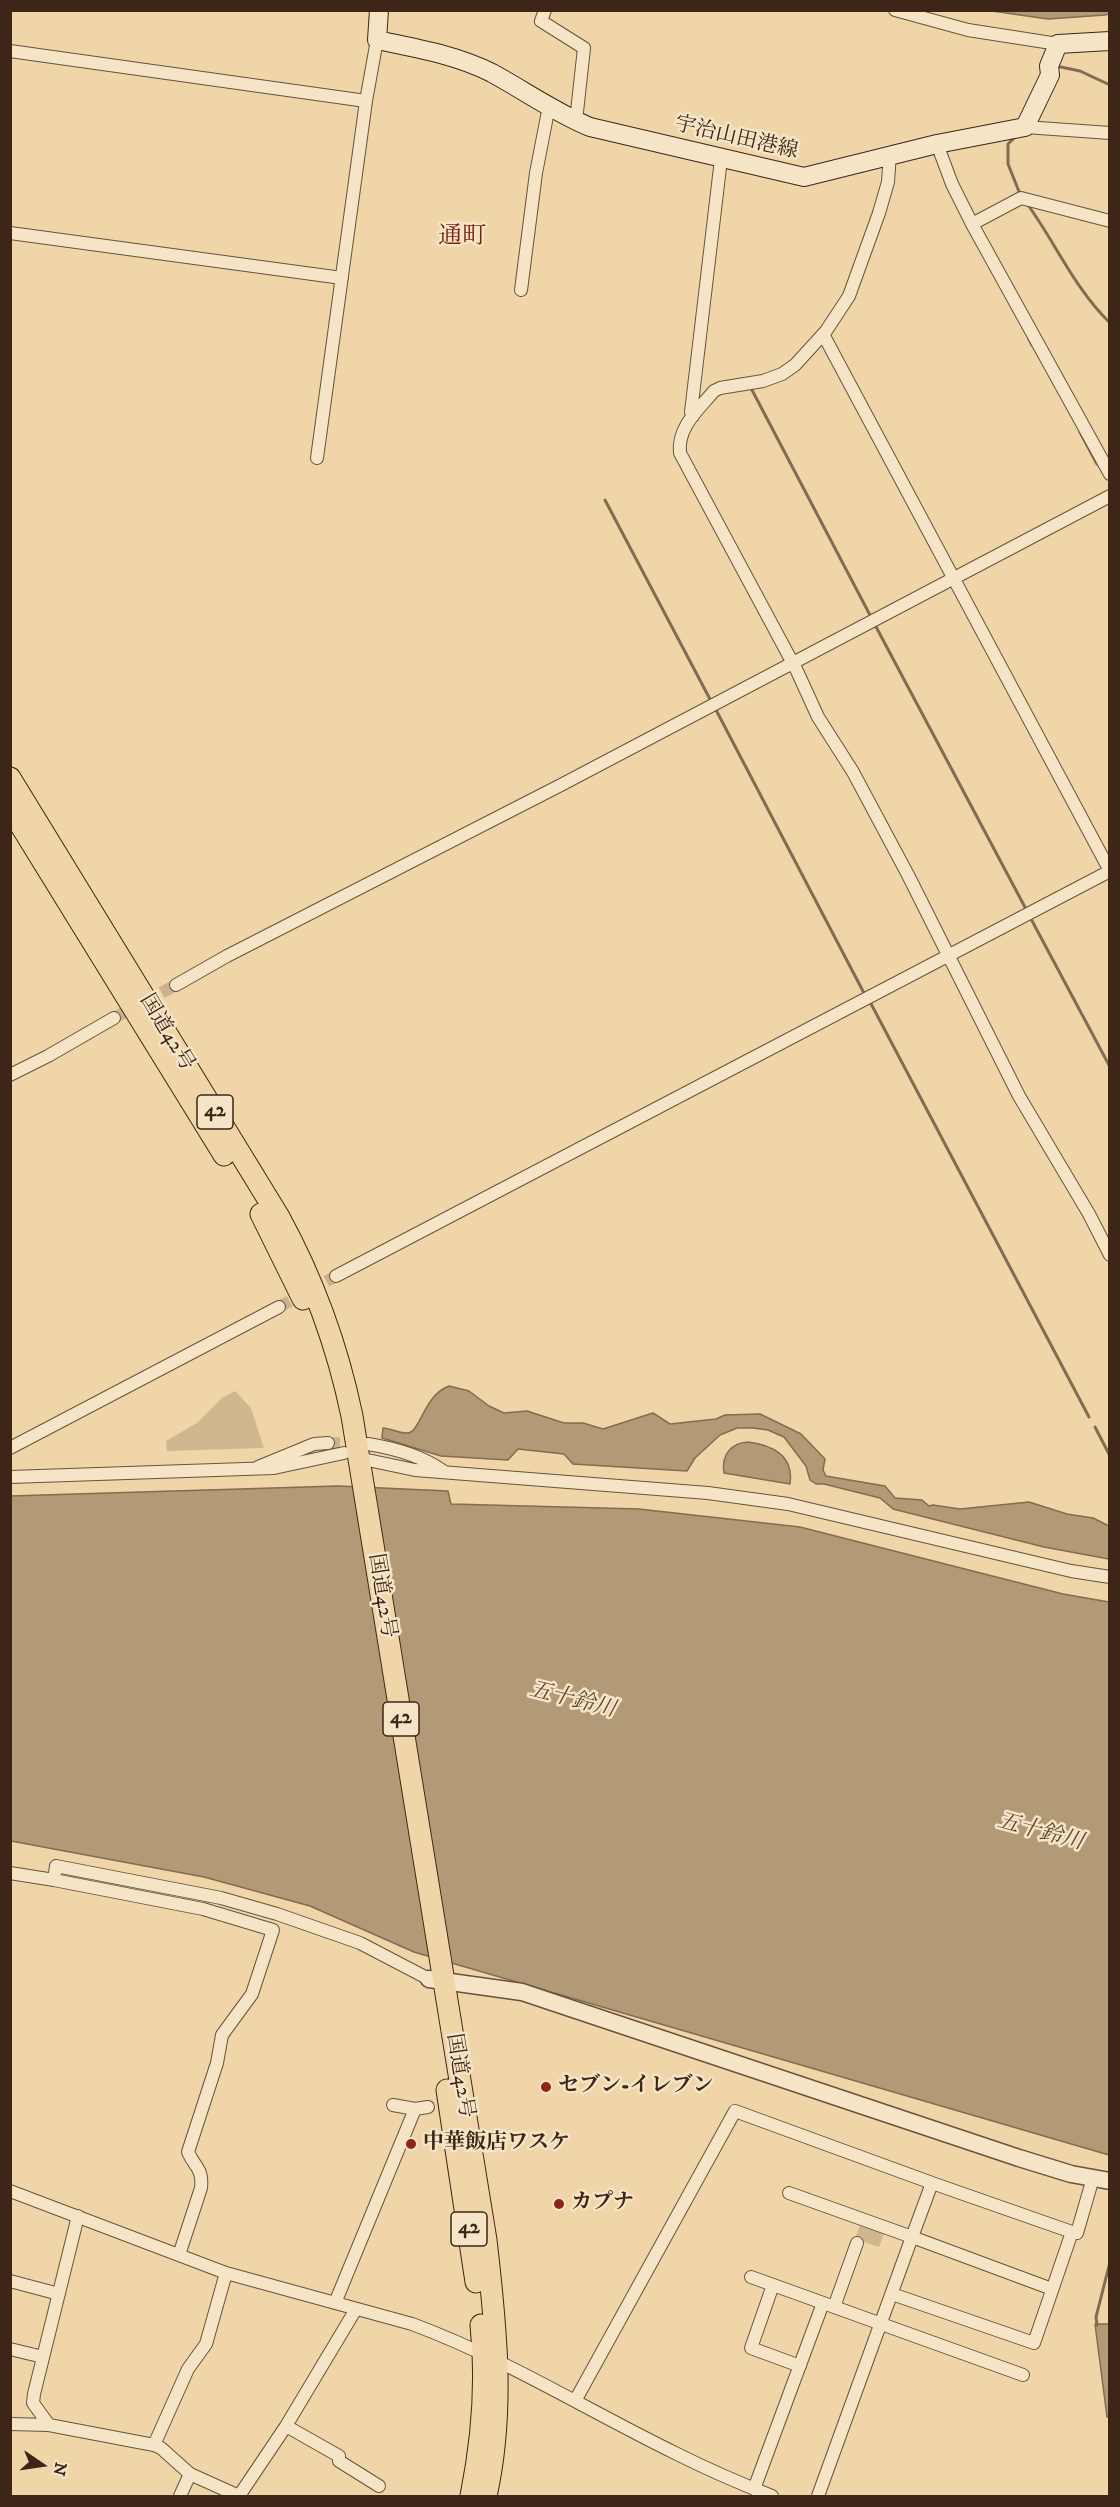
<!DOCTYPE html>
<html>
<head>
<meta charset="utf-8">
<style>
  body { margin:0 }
  #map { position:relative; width:1120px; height:2507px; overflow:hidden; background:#efd5a8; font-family:"IM FELL DW Pica",serif }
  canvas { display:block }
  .frame { position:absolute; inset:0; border:12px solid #3d2617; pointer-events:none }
  .north { position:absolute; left:12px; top:2435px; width:60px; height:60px; -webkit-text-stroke:4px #f5e4c6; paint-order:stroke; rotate:103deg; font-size:16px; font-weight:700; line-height:24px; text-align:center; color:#3d2617 }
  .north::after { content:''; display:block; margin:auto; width:21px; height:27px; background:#3d2617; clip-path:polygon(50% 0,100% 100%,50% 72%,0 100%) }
</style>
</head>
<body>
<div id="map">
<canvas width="1120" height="2507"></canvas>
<div class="frame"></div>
<div class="north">N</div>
</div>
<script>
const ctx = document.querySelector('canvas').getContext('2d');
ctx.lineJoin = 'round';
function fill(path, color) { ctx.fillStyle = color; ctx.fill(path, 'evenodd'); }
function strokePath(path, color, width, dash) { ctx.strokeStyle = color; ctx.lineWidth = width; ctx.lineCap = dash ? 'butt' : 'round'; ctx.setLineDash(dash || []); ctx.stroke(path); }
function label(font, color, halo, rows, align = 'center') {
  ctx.font = font + ' "IM FELL DW Pica","Noto Serif JP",serif'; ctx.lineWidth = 5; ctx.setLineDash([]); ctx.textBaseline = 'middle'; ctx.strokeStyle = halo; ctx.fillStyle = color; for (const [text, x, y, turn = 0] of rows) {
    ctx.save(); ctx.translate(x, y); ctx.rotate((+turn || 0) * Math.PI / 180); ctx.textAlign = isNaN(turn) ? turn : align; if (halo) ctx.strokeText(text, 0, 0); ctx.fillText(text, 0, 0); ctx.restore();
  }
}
fill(new Path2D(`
  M235,1391L251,1408L264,1448L167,1451L166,1441L197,1423L222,1398Z
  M861,2222L885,2231L879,2247L855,2239Z`), '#d1b78f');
const water = new Path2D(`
  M1109,10V14L1105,15L1048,19L992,11Z
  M449,1386L469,1391L489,1406L504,1413L527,1411L564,1423H583L603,1429L653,1413L670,1424L716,1419L725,1415L760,1414L801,1434L825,1459L823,1470L826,1476L885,1486L895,1498L922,1500L929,1506L933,1505L960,1509L1029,1502L1067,1514L1093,1518L1109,1526V1559L1044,1547L893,1509L880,1498L824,1484H816L810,1480L806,1466L784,1437L768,1430L753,1428H737L720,1435L695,1458L687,1471L573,1464L564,1454L518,1449L508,1460L441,1456L382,1438L383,1428C392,1428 402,1436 411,1432C421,1427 425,1395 449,1386Z
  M748,1442C773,1445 794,1456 790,1484L724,1473C721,1455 731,1443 748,1442Z
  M338,1486L448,1491L451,1504L639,1509L800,1527L1063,1594L1109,1602V2155L414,1952L310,1906L204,1877L11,1841L10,1496Z
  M1095,2324H1109V2417H1107Z`);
fill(water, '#b29a77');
strokePath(water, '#836c51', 1.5);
strokePath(new Path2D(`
  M1056,66L1080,71L1110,85
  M1015,137L1008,144V164L1020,194
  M1028,205C1056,244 1075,289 1110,323
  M1029,339L1032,345
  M752,390L871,617
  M1080,432L1097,464
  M605,500L712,703
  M874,623L1027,911
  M715,708L865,995
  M1030,917L1110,1067
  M869,1000L1089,1417
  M1095,1427L1110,1456
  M1097,2325L1096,2317L1110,2262`), '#836c51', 3);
strokePath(new Path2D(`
  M114,1018L176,985
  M279,1307L336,1276
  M328,1443L360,1444`), '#cbb28b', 12, [12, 6]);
const minor = new Path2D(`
  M545,10L541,21L584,48L576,121
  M895,10L968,30L1058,44
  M10,51L366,101
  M1025,127L1110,133
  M937,144L952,184L972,224L1110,474
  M890,153L888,182L879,213L849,296L826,331L795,365L782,374L763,381L720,388L714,391C699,409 677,427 680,453L797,671L818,717L853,772L908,875L1019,1096L1089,1214L1110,1255
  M972,224L1021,198L1110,221
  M10,233L342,278
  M521,290L536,173L549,106
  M823,334L1110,871
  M693,416L691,412L721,159
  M317,458L366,101L377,40
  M176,985L227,956L559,786L1110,496
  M10,1075L48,1056L114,1018
  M336,1276L1110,871
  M368,1444C393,1448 422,1456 443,1471
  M10,1448L279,1307
  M358,1458L415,1470L708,1493L788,1504L1071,1571L1110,1577
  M258,1467L314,1444L328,1443
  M10,1477L274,1468L344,1453
  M10,1873L54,1880L56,1866L221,1898L277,1914L360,1943L429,1979
  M54,1880L203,1909L273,1930L252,1994L222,2035L217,2063L188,2152C195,2168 203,2168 201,2188L179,2255
  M393,2105L415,2109
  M10,2191L226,2273L412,2324C504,2358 587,2410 675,2453C707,2469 739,2483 772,2496
  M789,2193L912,2237L932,2183L1072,2232
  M751,2277L1023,2375
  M10,2281L59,2294
  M773,2285L751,2348L800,2366
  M892,2294L1034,2343L1072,2232L1077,2233L1093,2178
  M335,2303L415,2109L428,2107
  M834,2307L857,2243
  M10,2349L43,2357
  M575,2401L735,2111L932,2183
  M10,2424L49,2425L154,2445
  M49,2425L33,2403L34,2394L78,2216
  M286,2426L339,2456V2461L379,2486
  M190,2474L239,2496
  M754,2489L823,2303
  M180,2496L190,2474L161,2448L154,2445L188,2369L206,2344L226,2273
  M239,2496L286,2426L356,2309
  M818,2496L912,2237L1052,2289`);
const tertiary = new Path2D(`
  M429,1979L522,1992L1019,2158L1071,2174L1110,2181`);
const secondary = new Path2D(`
  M379,10L377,40C416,48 456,55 492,73C525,91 556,113 590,127L804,177L937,144L1025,127L1050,75L1049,66L1058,44L1110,41`);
const trunk = new Path2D(`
  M10,778L279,1217C314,1281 337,1344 352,1416L486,2240C496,2326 505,2411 486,2496
  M10,808L224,1155
  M261,1214L303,1299
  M447,2090L476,2282
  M471,2496C482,2441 487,2382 481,2325`);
strokePath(minor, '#6a523b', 14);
strokePath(tertiary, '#6a523b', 19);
strokePath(secondary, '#3d2617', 20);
strokePath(trunk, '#3d2617', 23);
strokePath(minor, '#f5e4c6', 12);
strokePath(tertiary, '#f5e4c6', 16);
strokePath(secondary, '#f5e4c6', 18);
strokePath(trunk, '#efd5a8', 21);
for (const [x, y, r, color] of [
  [546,2087,6,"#8f2418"],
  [411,2144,6,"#8f2418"],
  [559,2204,6,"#8f2418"]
]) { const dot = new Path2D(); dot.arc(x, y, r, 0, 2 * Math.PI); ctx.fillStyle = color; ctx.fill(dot); strokePath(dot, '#f5e4c6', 2); }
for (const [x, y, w] of [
  [215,1112,36],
  [401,1719,36],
  [469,2229,36]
]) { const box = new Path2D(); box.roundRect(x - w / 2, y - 17, w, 34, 4.5); ctx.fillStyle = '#f5e4c6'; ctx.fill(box); strokePath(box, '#3d2617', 1.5); }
label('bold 20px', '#3d2617', null, [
  ["42",215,1112],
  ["42",401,1719],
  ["42",469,2229]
]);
label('21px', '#3d2617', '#f5e4c6', [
  ["宇治山田港線",736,139,13],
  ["国道42号",166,1033,59],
  ["国道42号",381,1596,81],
  ["国道42号",459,2076,81]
]);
label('bold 21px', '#3d2617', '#f5e4c6', [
  ["セブン-イレブン",558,2087],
  ["中華飯店ワスケ",423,2144],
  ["カプナ",571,2204]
], 'left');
label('italic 22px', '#604934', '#f5e4c6', [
  ["五十鈴川",572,1701,14],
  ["五十鈴川",1040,1833,15]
]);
label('24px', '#7a1f14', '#f5e4c6', [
  ["通町",462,238]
]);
</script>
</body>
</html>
